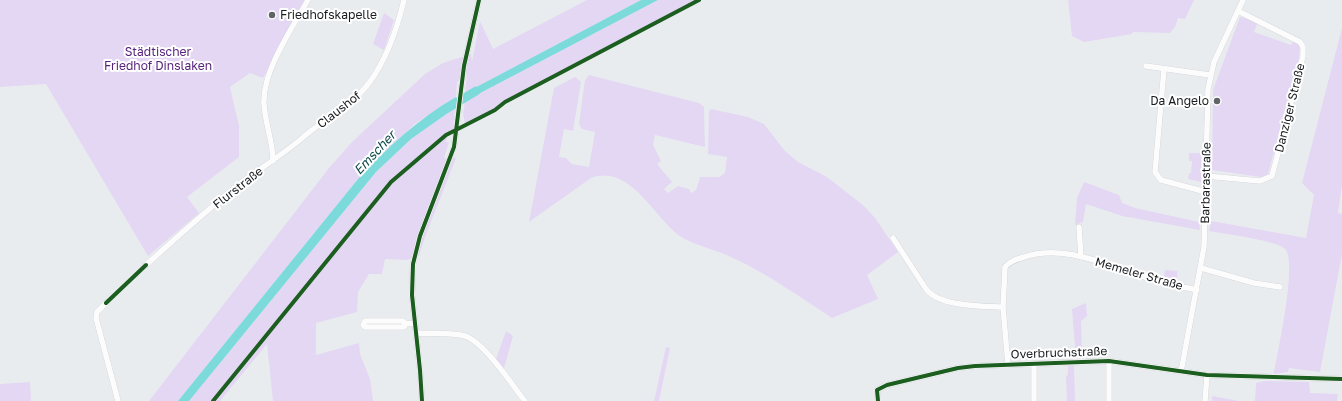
<!DOCTYPE html>
<html>
<head>
<meta charset="utf-8">
<style>
  body { margin:0 }
  canvas { display:block; background:#e9ecef }
</style>
</head>
<body>
<canvas width="1342" height="401"></canvas>
<script>
const ctx = document.querySelector('canvas').getContext('2d');
ctx.lineJoin = 'round';
function fill(path, color) { ctx.fillStyle = color; ctx.fill(path, 'evenodd'); }
function strokePath(path, color, width, dash) { ctx.strokeStyle = color; ctx.lineWidth = width; ctx.lineCap = dash ? 'butt' : 'round'; ctx.setLineDash(dash || []); ctx.stroke(path); }
function label(font, color, halo, rows, align = 'center') {
  ctx.font = font + ' "Golos Text",sans-serif'; ctx.lineWidth = 4; ctx.setLineDash([]); ctx.textBaseline = 'middle'; ctx.strokeStyle = halo; ctx.fillStyle = color; for (const [text, x, y, turn = 0] of rows) {
    ctx.save(); ctx.translate(x, y); ctx.rotate((+turn || 0) * Math.PI / 180); ctx.textAlign = isNaN(turn) ? turn : align; if (halo) ctx.strokeText(text, 0, 0); ctx.fillText(text, 0, 0); ctx.restore();
  }
}
fill(new Path2D(`
  M0,0H308L263,78L250,73L230,87L239,126V157L187,197L199,213L148,256L46,84L0,87Z
  M587,0H641L465,93L467,76L457,82L456,97L416,123L358,179L178,401H149L329,168L352,142L425,74L443,63L471,54L472,61L480,21L493,49Z
  M658,0H699L473,120L465,123L463,114L465,101Z
  M1068,0H1194L1185,19L1178,18L1175,27L1170,33L1133,32L1132,34L1084,42L1072,36Z
  M384,13L394,20L384,50L373,44Z
  M1240,17L1258,22L1254,32L1291,45L1294,40L1300,46L1299,58L1268,174L1261,177L1212,170L1213,90Z
  M1342,28V185L1338,213L1342,214V254L1320,372L1289,368L1288,372L1274,374C1277,354 1299,258 1284,248C1273,240 1225,234 1209,231L1211,221L1306,238L1314,195L1302,183Z
  M589,75L699,103L704,107L705,147L655,135L653,145L661,161L657,164L672,182L664,189L668,193L678,186L689,189L691,193L696,190L700,177H719L725,173L727,157L708,154L709,111L711,109L748,117L764,124L785,151L798,162L827,177L864,206L875,218L898,252L867,275L878,299L832,318C800,297 768,274 733,258C718,250 689,244 677,234C653,215 629,164 591,178L529,222L554,88L575,77L581,82L573,131L564,129L559,157L566,158L572,164L589,167L595,132L582,129L579,124L585,80Z
  M455,108L453,129L448,132L446,142H449L444,158H456L425,237L419,256L407,260L385,259L382,274H369L358,292L357,312L316,323V355L359,343L360,354L370,379L373,401H273L267,344L220,401H189L376,172L411,139Z
  M1189,153H1201V182L1188,179L1189,173H1191L1192,161H1189Z
  M1084,182L1119,195L1122,203L1135,208L1199,222L1200,230L1122,216L1086,204L1083,222L1075,225L1077,198Z
  M1165,270L1177,271V279L1164,277Z
  M1086,303L1087,316L1081,321L1082,349L1078,357H1070L1075,347L1072,309Z
  M506,331L513,336L503,372L495,362Z
  M666,347L670,348L659,401H654Z
  M1068,366H1074L1075,401H1067L1066,376L1068,375Z
  M1264,381L1309,382L1310,393L1338,394L1337,401H1255L1256,383Z
  M30,382L31,401H0V384Z
  M1212,396L1239,401H1212Z`), '#e4d7f4');
fill(new Path2D(`
  M641,0H658L465,101V93Z
  M456,97L455,108L411,139L376,172L189,401H178L358,179C388,147 418,119 456,97Z`), '#7cdbda');
strokePath(new Path2D(`
  M446,109L476,91`), '#7cdbda', 9);
const minor = new Path2D(`
  M1146,66L1210,75
  M1164,69L1155,172L1161,180L1206,192
  M273,161C273,142 265,123 264,104C262,72 292,28 308,0
  M1206,176L1260,181L1272,176L1303,56V47L1300,42L1238,11
  M1079,227L1081,257
  M893,238L926,289C940,307 982,306 1003,307
  M146,265C178,236 211,206 245,180C264,166 283,154 301,139C323,119 351,107 369,83C387,59 397,29 404,0
  M1201,268L1254,283L1280,287
  M106,303L97,312L96,318L118,401
  M406,324L404,327H365L363,325L365,321H403L406,324L415,323
  M416,333C432,334 450,332 465,336C483,341 513,386 525,401
  M1109,361V401
  M1034,364V401
  M1008,365L1003,307L1005,267C1010,261 1017,259 1024,257C1068,242 1116,270 1158,281C1170,285 1184,287 1197,290
  M1181,372L1204,247L1208,89L1214,62L1243,0
  M422,401L420,370L412,295L413,264L420,236L454,147L464,66L479,0
  M878,401L877,390L887,385L958,368L975,366L1109,361L1207,375L1342,379
  M1205,401L1207,375`);
strokePath(minor, '#c8cacd', 6);
strokePath(minor, '#fcfcfd', 5.5);
strokePath(new Path2D(`
  M106,303L146,265
  M213,401L391,182L446,135L495,110L505,102L699,0
  M422,401L420,370L412,295L413,264L420,236L454,147L464,66L479,0
  M878,401L877,390L887,385L958,368L975,366L1109,361L1207,375L1342,379`), '#1b5e20', 4);
for (const [x, y, r, color] of [
  [272,15,4,"#626567"],
  [1217,101,4,"#626567"]
]) { const dot = new Path2D(); dot.arc(x, y, r, 0, 2 * Math.PI); ctx.fillStyle = color; ctx.fill(dot); strokePath(dot, '#fff', 1.5); }
label('12px', '#191c1e', '#fff', [
  ["Friedhofskapelle",280,15],
  ["Da Angelo",1209,101,"right"]
], 'left');
label('12px', '#57247d', '#fff', [
  ["Städtischer",158,52],
  ["Friedhof Dinslaken",158,66]
]);
label('12px', '#191c1e', '#fff', [
  ["Danziger Straße",1290,108,-76],
  ["Claushof",339,110,-38],
  ["Barbarastraße",1206,183,-89],
  ["Flurstraße",238,188,-38],
  ["Memeler Straße",1139,274,16],
  ["Overbruchstraße",1059,353,-2]
]);
label('italic 13px', '#0e4a49', '#fff', [
  ["Emscher",375,153,-47]
]);
</script>
</body>
</html>
